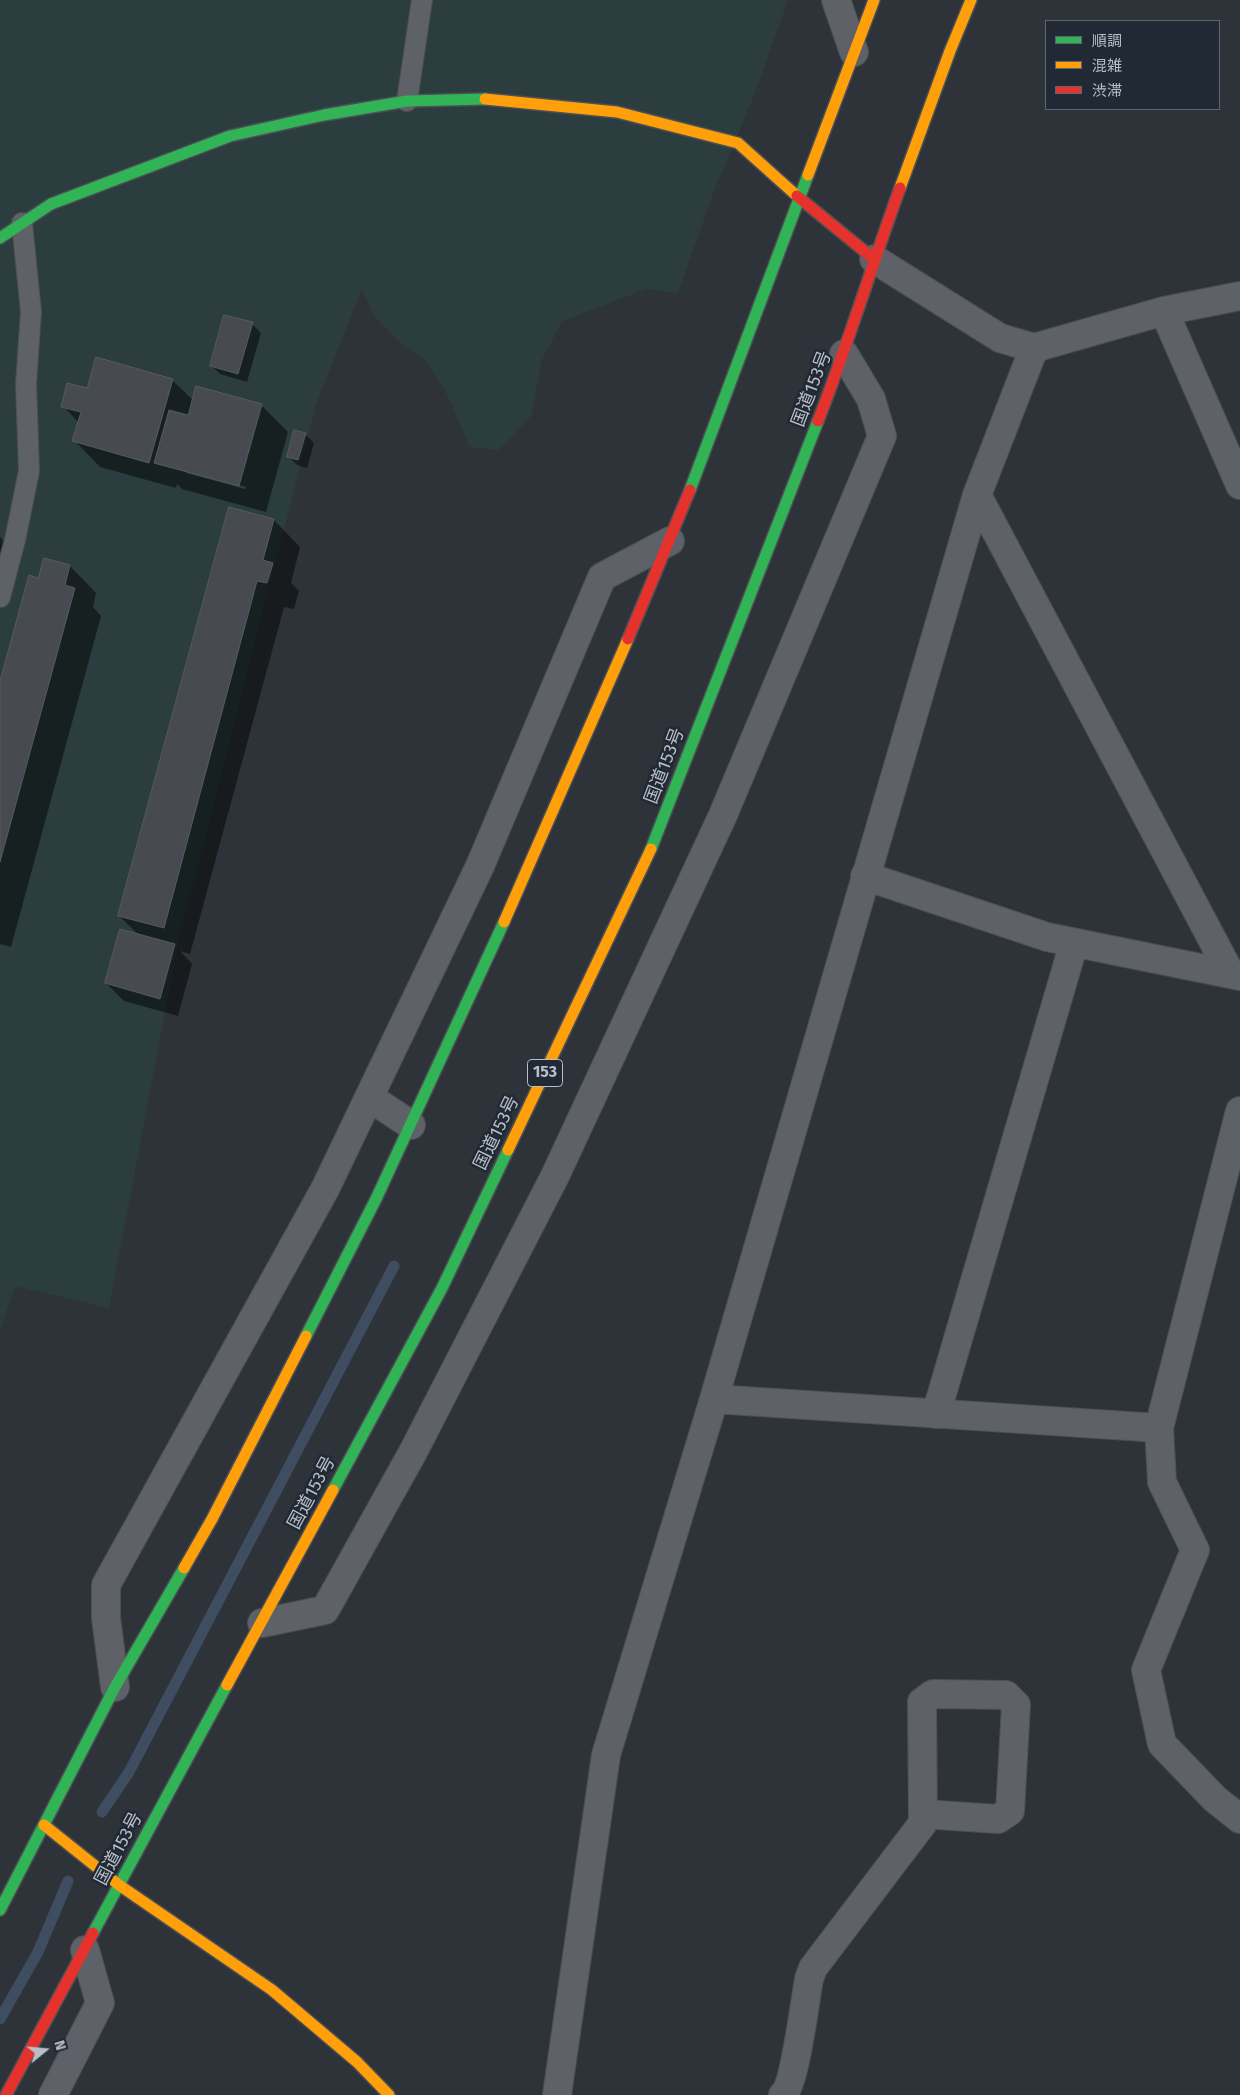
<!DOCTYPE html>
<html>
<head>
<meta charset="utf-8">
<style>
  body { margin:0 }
  #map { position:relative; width:1240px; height:2095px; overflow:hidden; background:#2e3339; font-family:"Fira Sans","Noto Sans JP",sans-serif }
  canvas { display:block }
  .legend { position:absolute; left:1045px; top:20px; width:175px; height:90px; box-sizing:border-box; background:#212934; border:1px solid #5e6570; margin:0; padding:6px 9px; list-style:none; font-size:15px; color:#b9bfc9 }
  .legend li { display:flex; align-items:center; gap:10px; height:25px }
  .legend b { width:25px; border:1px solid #5e6570 }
  .north { position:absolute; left:20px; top:2025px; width:50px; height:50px; -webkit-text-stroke:4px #212934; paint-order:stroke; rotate:73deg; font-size:14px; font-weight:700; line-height:20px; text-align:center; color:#b9bfc9 }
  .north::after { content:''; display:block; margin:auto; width:18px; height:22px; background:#b9bfc9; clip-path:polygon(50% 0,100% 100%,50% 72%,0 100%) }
</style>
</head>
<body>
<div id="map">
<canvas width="1240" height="2095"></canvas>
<ul class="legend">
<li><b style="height:6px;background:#30b455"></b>順調</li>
<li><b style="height:6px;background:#ff9f0a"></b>混雑</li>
<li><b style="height:6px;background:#e5322d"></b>渋滞</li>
</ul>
<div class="north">N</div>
</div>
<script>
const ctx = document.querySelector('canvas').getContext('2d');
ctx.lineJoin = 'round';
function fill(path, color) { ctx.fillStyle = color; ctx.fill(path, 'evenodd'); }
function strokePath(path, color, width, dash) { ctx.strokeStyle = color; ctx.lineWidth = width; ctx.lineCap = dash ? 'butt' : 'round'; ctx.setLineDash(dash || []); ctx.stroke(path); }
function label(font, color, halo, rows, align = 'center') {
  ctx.font = font + ' "Fira Sans","Noto Sans JP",sans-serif'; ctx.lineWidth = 5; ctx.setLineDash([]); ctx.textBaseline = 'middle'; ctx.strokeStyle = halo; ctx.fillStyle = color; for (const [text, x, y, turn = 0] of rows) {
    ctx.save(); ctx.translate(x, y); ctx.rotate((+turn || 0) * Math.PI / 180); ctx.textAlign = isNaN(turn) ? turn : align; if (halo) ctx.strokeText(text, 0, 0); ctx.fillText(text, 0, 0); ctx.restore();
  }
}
fill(new Path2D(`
  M0,0H788L755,93L715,188L678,293L646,289L562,321L541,362L532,415L499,450L470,447L446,392L424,359L398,341L376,319L362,289L316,404L178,943L109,1308L15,1286L0,1331Z`), '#2c3d3f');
fill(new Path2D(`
  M252,324L261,333L247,382L220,374L211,365Z
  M172,380L193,400L261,405L288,432L266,512L182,489L177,484L176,488L100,467L74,440L79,423L63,406L88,390ZM186,470L246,487L245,489L186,473Z
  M305,434L314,443L307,468L297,465L288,456Z
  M274,520L300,547L291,583L299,591L294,609L284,607L190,954L180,951L192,964L178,1016L124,1001L106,983L140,936L119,916Z
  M0,537L4,541L0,556Z
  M45,559L70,566L96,593L93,607L101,616L11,947L0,944V686L39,579Z`), '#0007');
strokePath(new Path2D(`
  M102,1812L129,1772L394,1266
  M0,2019L38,1952L68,1881`), '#3f4d61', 11);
const building = new Path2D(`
  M224,315L253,322L238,374L210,366Z
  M96,357L173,379L149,463L72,441L81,412L61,407L67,383L87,388Z
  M196,386L262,404L239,486L154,463L169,410L188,415Z
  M294,430L306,433L298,460L287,457Z
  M229,507L274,519L263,560L273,563L267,583L257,581L164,928L118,916Z
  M44,558L70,565L65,585L75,588L0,862V681L29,575L38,578Z
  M120,929L175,944L160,999L105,983Z`);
fill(building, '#474b51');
strokePath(building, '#565a61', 1);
const lane = new Path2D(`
  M407,101L422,0
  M0,597L15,540L29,471L26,384L31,312L22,223`);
const street = new Path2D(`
  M836,0L854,52
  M874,259L1000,338L1034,348L1164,311L1240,296
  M1164,311L1240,485
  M977,495L1230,973
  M865,876L1047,937L1240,976
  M369,1097L411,1125
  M714,1399L1159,1428L1240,1111
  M936,1414L1074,943
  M1159,1428L1162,1482L1195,1550L1146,1670L1162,1744L1215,1799L1240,1819
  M262,1623L325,1610L413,1452L555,1176L723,815L882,436L871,399L844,354
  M115,1687L106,1618V1585L325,1189L480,866L602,577L670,541
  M53,2095L100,2003L85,1950
  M557,2095L606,1755L714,1399L977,495L1034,348
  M783,2095C795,2084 805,2000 809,1979L813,1968L923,1823L922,1702L933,1694L1006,1695L1016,1705L1010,1811L998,1819L923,1814`);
const fast = new Path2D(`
  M0,238L51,204L230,136L324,115L407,101L485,99
  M690,490L808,175
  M651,849L818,421
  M306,1336L376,1199L504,922
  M333,1490L442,1288L508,1150
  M0,1910L115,1687L184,1568
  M93,1933L227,1685`);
const slow = new Path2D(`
  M485,99L617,112L738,143L797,196
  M808,175L874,0
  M900,188L950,51L971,0
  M504,922L628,639
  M508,1150L651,849
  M184,1568L212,1519L306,1336
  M227,1685L333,1490
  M44,1825L119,1885L272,1990L357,2062L389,2095`);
const jam = new Path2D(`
  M797,196L874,259
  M818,421C848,344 872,265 900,188
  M628,639L690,490
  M6,2095L93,1933`);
strokePath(lane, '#4c4f54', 22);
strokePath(street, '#4c4f54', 30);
strokePath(fast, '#4c4f54', 14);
strokePath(slow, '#4c4f54', 14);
strokePath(jam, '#4c4f54', 14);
strokePath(lane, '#5e6167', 20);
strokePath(street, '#5e6167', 28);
strokePath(fast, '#30b455', 11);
strokePath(slow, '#ff9f0a', 11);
strokePath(jam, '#e5322d', 11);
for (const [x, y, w] of [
  [545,1073,35]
]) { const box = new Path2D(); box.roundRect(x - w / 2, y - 13.5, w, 27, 4); ctx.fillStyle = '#212934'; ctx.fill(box); strokePath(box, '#b9bfc9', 1); }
label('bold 16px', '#b9bfc9', null, [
  ["153",545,1073]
]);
label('18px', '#b9bfc9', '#212934', [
  ["国道153号",812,389,-69],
  ["国道153号",665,766,-69],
  ["国道153号",497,1133,-64],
  ["国道153号",312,1493,-62],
  ["国道153号",119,1849,-62]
]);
</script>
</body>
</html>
